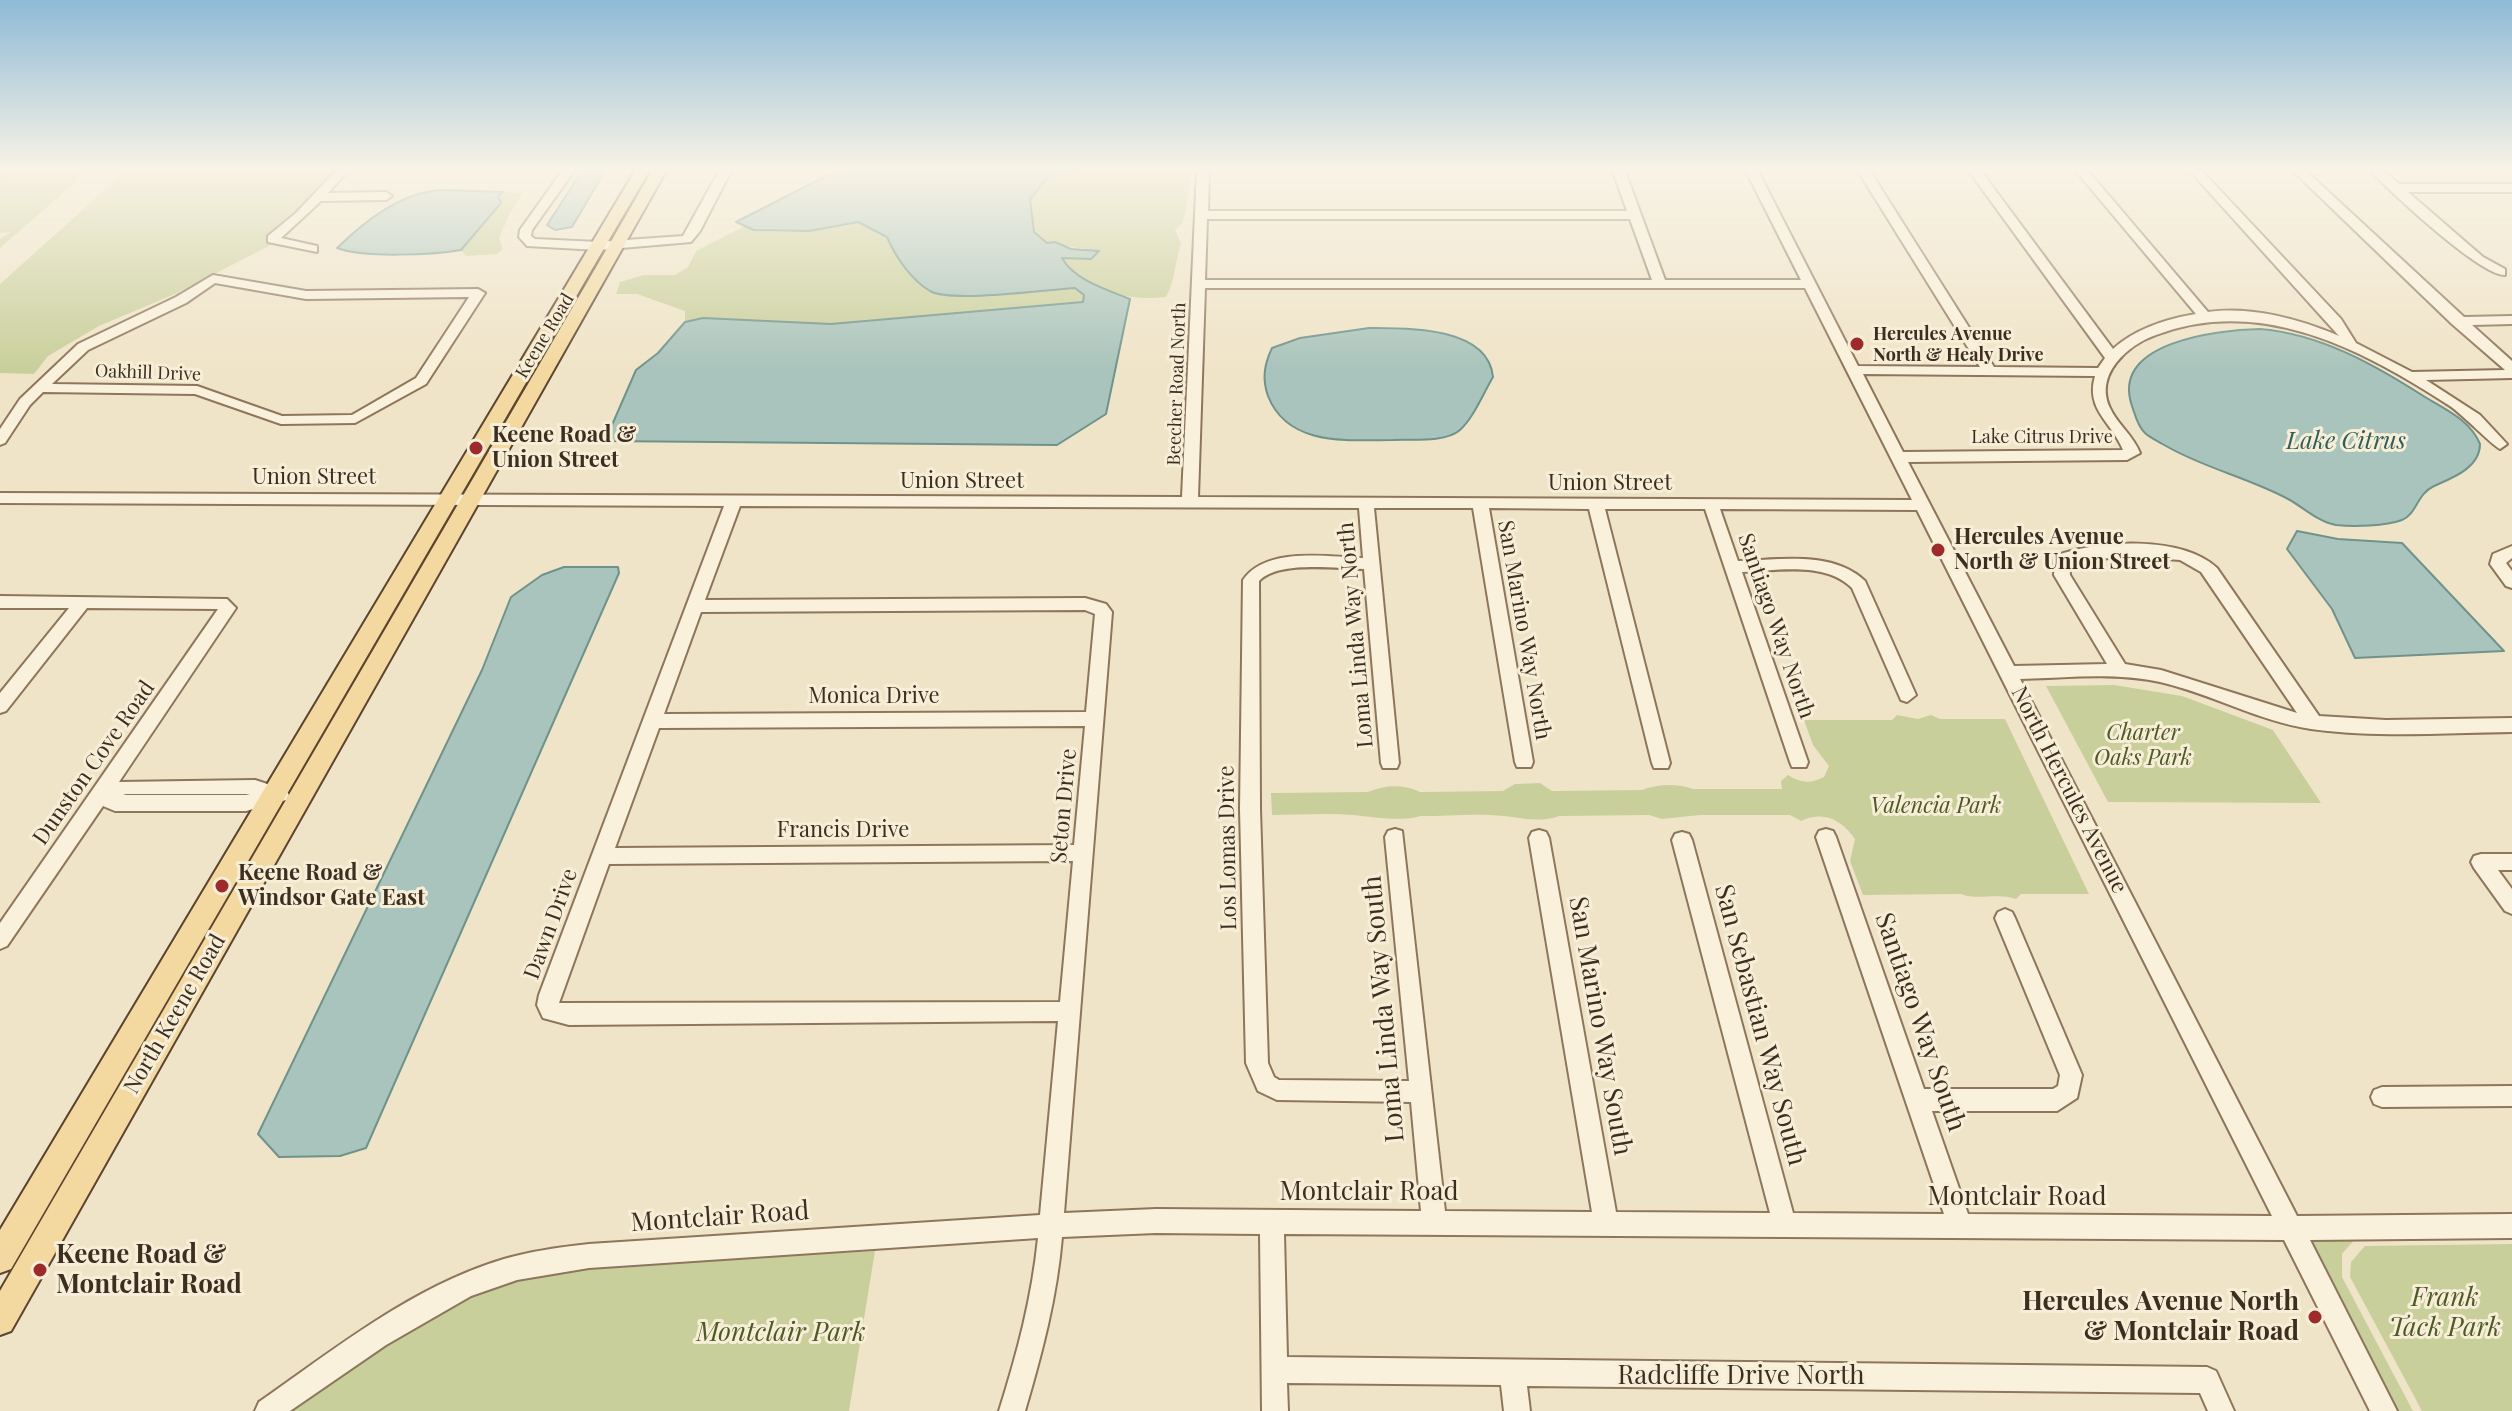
<!DOCTYPE html>
<html>
<head>
<meta charset="utf-8">
<style>
  body { margin:0 }
  canvas { display:block; background:#f0e4c8 }
</style>
</head>
<body>
<canvas width="2512" height="1411"></canvas>
<script>
const ctx = document.querySelector('canvas').getContext('2d');
ctx.lineJoin = 'round';
function fill(path, color) { ctx.fillStyle = color; ctx.fill(path, 'evenodd'); }
function strokePath(path, color, width, dash) { ctx.strokeStyle = color; ctx.lineWidth = width; ctx.lineCap = dash ? 'butt' : 'round'; ctx.setLineDash(dash || []); ctx.stroke(path); }
function label(font, color, halo, rows, align = 'center') {
  ctx.font = font + ' "Playfair Display",serif'; ctx.lineWidth = 6; ctx.setLineDash([]); ctx.textBaseline = 'middle'; ctx.strokeStyle = halo; ctx.fillStyle = color; for (const [text, x, y, turn = 0] of rows) {
    ctx.save(); ctx.translate(x, y); ctx.rotate((+turn || 0) * Math.PI / 180); ctx.textAlign = isNaN(turn) ? turn : align; if (halo) ctx.strokeText(text, 0, 0); ctx.fillText(text, 0, 0); ctx.restore();
  }
}
fill(new Path2D(`
  M8,171H88L0,248V239L11,232L0,233V177Z
  M126,171H338L273,244L175,294L99,326L48,356L34,374L0,373V284Z
  M1085,171H1189L1192,175L1183,222L1175,230L1181,243C1175,261 1175,282 1166,297C1130,302 1082,290 1061,258L1091,259L1084,248C1071,249 1060,242 1047,244L1034,232L1030,199L1049,175Z
  M503,192L523,193L510,213L499,238L503,249L497,254L466,256L460,249Z
  M858,222L887,237C895,256 911,280 930,291C952,303 1045,290 1075,288L1084,295L1083,302L831,324L703,318L685,322V311L637,294H616L620,282L644,275H675L688,267L696,251L745,226C775,239 827,228 858,222Z
  M2114,685L2182,696L2273,730L2321,803L2108,802L2046,686Z
  M1897,715L1918,719L1931,715L1940,719H2005L2089,894H2021L2016,899C1996,892 1979,901 1961,894L1863,895L1850,861L1855,839C1842,820 1823,810 1801,821L1790,815H1700L1662,819L1649,815L1559,816C1541,823 1522,818 1504,816C1477,813 1448,816 1421,816C1402,822 1373,817 1353,815C1327,813 1299,815 1272,815L1271,793L1368,792C1386,785 1402,784 1420,792L1503,791L1515,784L1540,783L1552,791L1642,790C1658,784 1677,783 1693,789H1782L1781,781L1788,775C1801,783 1810,784 1824,777L1829,766L1813,745L1804,720H1892Z
  M2356,1238L2342,1254V1277L2413,1411H2395L2305,1239Z
  M2512,1244V1411H2422L2350,1277L2351,1262L2365,1246Z
  M875,1251L849,1411H292L384,1346L472,1295L504,1284L592,1267Z`), '#c9cf9b');
const water = new Path2D(`
  M582,171H605L572,227L555,230L547,225Z
  M836,171H1085L1050,175L1030,199L1034,232L1047,243L1055,242L1071,249L1099,251L1091,259L1062,258C1074,280 1107,290 1130,299L1106,414L1057,445L602,441L612,425L636,370L658,353L685,322L703,318L831,324L1083,302L1084,295L1075,288C1045,290 952,303 930,291C911,280 895,256 887,237L858,222L809,231L754,230L736,222Z
  M442,190L503,192L498,196L501,203L461,250C433,255 362,258 337,248C365,221 401,192 442,190Z
  M1369,328C1406,328 1488,326 1493,377C1483,394 1474,417 1460,430C1445,443 1411,439 1393,440C1348,440 1288,447 1268,396C1262,379 1264,365 1272,348L1300,338Z
  M2260,329C2321,334 2375,365 2425,397C2446,410 2470,420 2480,444C2480,468 2452,478 2434,486C2417,494 2416,515 2402,520C2385,526 2354,527 2336,525C2318,522 2303,507 2288,499C2249,478 2204,468 2166,446C2160,442 2150,438 2145,433C2138,427 2135,415 2132,406C2110,342 2217,330 2260,329Z
  M2297,531L2338,539L2402,543L2504,651L2355,658L2332,609L2287,549Z
  M564,567H618L619,573L366,1148L340,1156L279,1157L258,1134L482,670L511,597L542,575Z`);
fill(water, '#a9c4bc');
strokePath(water, '#6f938a', 2);
const minor = new Path2D(`
  M336,171H348L328,193L386,192L392,196L386,200L321,201L281,238L317,246V252L268,242V236L296,213Z
  M562,171H574L532,230L531,236L535,239L598,242L683,236L719,171H731L700,231L691,242L598,250L527,246L519,237L520,230Z
  M1197,171H1209L1208,211H1627L1613,171H1625L1665,280H1801L1746,171H1758L1858,366L1980,367L1858,171H1870L1994,367L2098,368L2105,358L1969,171H1981L2113,349C2135,329 2166,319 2196,314L2076,171H2088L2208,312C2251,306 2300,319 2339,336L2190,171H2202L2341,319L2356,343L2412,372L2505,370L2452,324L2293,171H2306L2464,317L2512,316V324L2472,325L2512,361V378L2426,380L2480,415L2507,444L2500,449C2493,446 2462,414 2450,406C2362,349 2261,295 2156,335C2128,345 2094,374 2110,408C2117,424 2133,435 2140,453L2127,460L1908,462L2014,666L2107,664L2054,575L2055,556C2097,540 2182,535 2217,568L2319,716L2386,720L2512,718V732C2445,733 2377,738 2311,729C2258,721 2212,694 2160,682C2114,672 2067,678 2020,679L2297,1216L2512,1214V1238L2310,1240L2397,1411H2370L2284,1240L1284,1234L1287,1357L2207,1367L2216,1371L2234,1411H2208L2200,1393L1527,1386L1530,1411H1504L1501,1385L1287,1383L1288,1411H1262L1260,1234L1156,1233L1062,1237C1057,1297 1042,1353 1025,1411H999C1017,1354 1032,1298 1038,1238L589,1268L517,1280L471,1296L386,1345L290,1411H255L259,1402C335,1349 413,1286 504,1259C532,1251 560,1247 589,1244L1040,1215L1058,1021L569,1025L543,1018L537,1005L539,995L724,506L0,503V493L1182,497ZM1207,219H1630L1652,280H1205ZM1205,288H1805L1912,500L1198,497ZM1863,374L2095,376C2085,410 2112,422 2123,450L1903,452ZM740,506L1359,508L1363,558C1328,557 1266,546 1243,580L1240,809L1246,1063L1258,1091L1277,1100L1411,1102L1421,1211L1156,1209L1064,1213L1112,612L1106,604L1085,598L705,600ZM1374,508H1473L1515,762L1517,767H1531L1533,762L1489,508L1589,509L1652,763L1654,768H1668L1670,763L1605,509H1705L1790,762L1792,767H1806L1808,762L1742,572C1777,571 1824,561 1852,588L1901,700L1907,702L1916,695L1865,581C1832,550 1780,560 1738,561L1720,509L1917,510L2272,1216L1968,1214L1932,1111H2057L2077,1098L2082,1075L2015,918L2012,912L2005,909L1998,912L1995,918L2060,1075L2058,1086L2053,1089H1924L1836,837L1833,831L1826,829L1819,831L1816,837L1944,1214L1793,1213L1692,840L1689,834L1682,832L1675,834L1672,840L1770,1213L1616,1212L1549,838L1546,832L1539,830L1532,832L1529,838L1592,1212L1445,1211L1402,831L1395,829L1388,831L1385,837L1409,1081L1279,1080L1274,1077L1268,1063L1260,809L1259,581C1279,560 1337,569 1364,569L1381,763L1383,768H1397L1399,763ZM2125,556L2180,560L2201,572L2297,713L2161,670L2125,664L2070,575L2069,563ZM1085,610L1095,614L1086,712L664,714L701,612ZM1085,726L1074,845L615,848L659,728ZM1073,861L1060,1002L559,1003L609,864Z
  M2371,171H2384L2399,184H2512V192H2408L2483,257L2505,269V275C2482,277 2389,191 2371,171Z
  M213,275L306,291L478,289L485,293L426,384L355,423L281,424L195,394L43,392L30,405L5,443L0,445V429L20,399L78,344L176,297ZM215,283L306,299L469,297L416,378L352,415L282,416L197,386L52,384L88,350L186,303Z
  M2512,546V558L2506,563L2512,571V588L2506,586L2490,564L2493,554Z
  M0,596L227,599L236,608L119,782L255,780L286,790L289,795L286,800L246,811H115L103,806L7,946L0,949V923L218,609L87,608L6,711L0,713V693L69,608H0ZM250,794L246,795H123L126,794Z
  M2481,854H2512V870H2498L2512,889V914L2505,911L2474,868L2471,862L2474,856Z
  M2512,1086V1106L2382,1107L2374,1104L2371,1097L2374,1090L2382,1087Z`);
const major = new Path2D(`
  M635,171H649L11,1269L0,1273V1230Z
  M652,171H666L11,1331L0,1335V1291Z`);
strokePath(minor, '#8d765c', 4);
strokePath(major, '#5b4430', 4);
fill(minor, '#faf1dc');
fill(major, '#f3d9a0');
const sky = ctx.createLinearGradient(0, 0, 0, 368);
sky.addColorStop(0, '#8fbad6');
sky.addColorStop(0.46, '#f8f3e6');
sky.addColorStop(1, '#f8f3e600');
ctx.fillStyle = sky;
ctx.fillRect(0, 0, 2512, 368);
for (const [x, y, r, color] of [
  [1857,344,8,"#9e2a2b"],
  [476,448,8,"#9e2a2b"],
  [1938,550,8,"#9e2a2b"],
  [222,886,8,"#9e2a2b"],
  [40,1270,8,"#9e2a2b"],
  [2315,1317,8,"#9e2a2b"]
]) { const dot = new Path2D(); dot.arc(x, y, r, 0, 2 * Math.PI); ctx.fillStyle = color; ctx.fill(dot); strokePath(dot, '#f7eed8', 3); }
label('bold 18px', '#3d2e20', '#f7eed8', [
  ["Hercules Avenue",1873,334],
  ["North & Healy Drive",1873,355]
], 'left');
label('18px', '#3d2e20', '#f7eed8', [
  ["Keene Road",545,336,-59],
  ["Oakhill Drive",148,373,2],
  ["Beecher Road North",1177,384,-88],
  ["Lake Citrus Drive",2042,437]
]);
label('bold 22px', '#3d2e20', '#f7eed8', [
  ["Keene Road &",492,435],
  ["Union Street",492,460],
  ["Hercules Avenue",1954,537],
  ["North & Union Street",1954,562],
  ["Keene Road &",238,873],
  ["Windsor Gate East",238,898]
], 'left');
label('22px', '#3d2e20', '#f7eed8', [
  ["Union Street",314,477],
  ["Union Street",962,481],
  ["Union Street",1610,483],
  ["Santiago Way North",1776,626,71],
  ["San Marino Way North",1524,630,80],
  ["Loma Linda Way North",1356,635,-95],
  ["Monica Drive",874,696],
  ["Dunston Cove Road",94,763,-55],
  ["North Hercules Avenue",2069,790,63],
  ["Seton Drive",1064,806,-85],
  ["Francis Drive",843,830],
  ["Los Lomas Drive",1228,848,-91],
  ["Dawn Drive",551,924,-70],
  ["North Keene Road",175,1014,-60]
]);
label('italic 22px', '#4d5a26', '#f7eed8', [
  ["Charter",2143,733],
  ["Oaks Park",2143,758],
  ["Valencia Park",1936,806]
]);
label('italic 24px', '#2f5d5a', '#f7eed8', [
  ["Lake Citrus",2346,442]
]);
label('26px', '#3d2e20', '#f7eed8', [
  ["Loma Linda Way South",1384,1009,-95],
  ["Santiago Way South",1920,1022,71],
  ["San Sebastian Way South",1760,1025,75],
  ["San Marino Way South",1600,1026,80],
  ["Montclair Road",1369,1192],
  ["Montclair Road",2017,1197],
  ["Montclair Road",720,1217,-4],
  ["Radcliffe Drive North",1741,1376]
]);
label('bold 26px', '#3d2e20', '#f7eed8', [
  ["Keene Road &",56,1255],
  ["Montclair Road",56,1285],
  ["Hercules Avenue North",2299,1302,"right"],
  ["& Montclair Road",2299,1332,"right"]
], 'left');
label('italic 26px', '#4d5a26', '#f7eed8', [
  ["Frank",2445,1298],
  ["Tack Park",2445,1328],
  ["Montclair Park",781,1333]
]);
</script>
</body>
</html>
